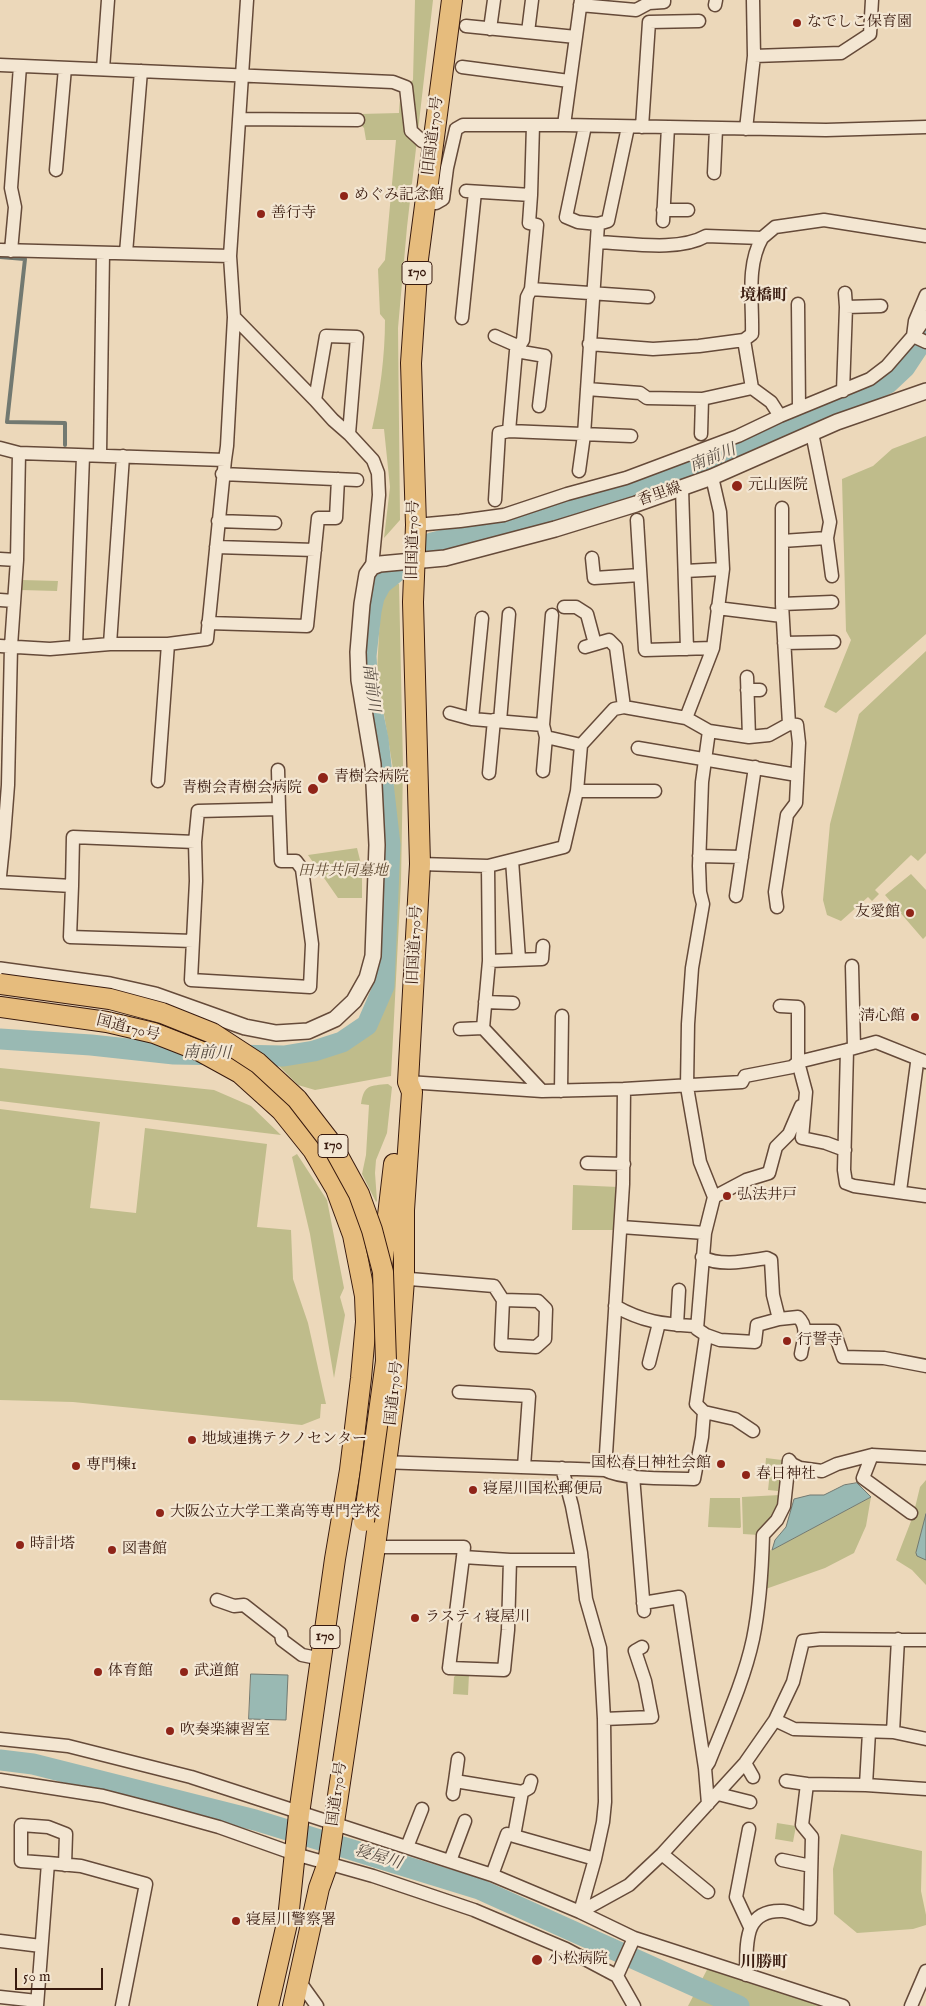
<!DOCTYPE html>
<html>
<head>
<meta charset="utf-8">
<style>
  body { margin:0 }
  #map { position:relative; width:926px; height:2006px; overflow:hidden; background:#ecd8ba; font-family:"IM FELL English",serif }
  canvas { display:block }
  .scale { position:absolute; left:15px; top:1968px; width:88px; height:22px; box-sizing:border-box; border:2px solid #381a0e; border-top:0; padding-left:6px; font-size:15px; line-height:18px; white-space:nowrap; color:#381a0e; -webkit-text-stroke:4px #f3e6d2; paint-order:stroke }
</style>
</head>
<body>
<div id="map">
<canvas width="926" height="2006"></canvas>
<div class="scale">50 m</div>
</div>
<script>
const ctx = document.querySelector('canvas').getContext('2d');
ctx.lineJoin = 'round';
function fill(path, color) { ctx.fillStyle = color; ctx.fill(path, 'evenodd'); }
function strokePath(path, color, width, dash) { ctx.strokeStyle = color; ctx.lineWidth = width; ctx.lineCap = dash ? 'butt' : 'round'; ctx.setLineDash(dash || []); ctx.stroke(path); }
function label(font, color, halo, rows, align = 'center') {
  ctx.font = font + ' "IM FELL English","Noto Serif JP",serif'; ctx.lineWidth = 4.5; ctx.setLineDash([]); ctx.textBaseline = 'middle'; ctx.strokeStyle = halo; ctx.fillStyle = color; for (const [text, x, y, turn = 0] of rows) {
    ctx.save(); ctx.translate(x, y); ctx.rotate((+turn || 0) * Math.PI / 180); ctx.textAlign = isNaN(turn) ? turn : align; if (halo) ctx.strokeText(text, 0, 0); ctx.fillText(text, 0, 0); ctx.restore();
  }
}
fill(new Path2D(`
  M415,0H433L407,227L398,328L400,520L384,538L390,487L384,429H372C380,394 385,356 385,320L380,314L378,269L385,260L396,140H366L364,128L360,124V114L399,113C400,98 400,89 413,80Z
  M926,436V634L836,713L824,707L851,640L846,631L842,479L873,466L892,449Z
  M22,580L58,581L57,591L21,590Z
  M395,581L399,584L403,766L401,882L391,1076L315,1090L298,1085L273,1060L304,1059L332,1053L359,1041L374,1024L390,982L396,835L393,769L377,672L380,614L384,596L388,587Z
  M926,651V853L918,861L911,855L875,890L879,894L872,901L868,897L841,921L827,915L823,900L830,824L859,714Z
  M357,848L362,868V898H338L308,855Z
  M911,874L926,890V936L923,939L885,895Z
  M0,1068L214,1090L251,1106L281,1135L0,1101Z
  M388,1084L392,1087L387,1133L376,1160L375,1173L377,1201L376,1202L362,1174L366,1155L369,1105L361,1104C364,1084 370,1086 388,1084Z
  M0,1109L100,1122L90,1208L136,1213L145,1128L267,1144L257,1227L291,1230L293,1279L308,1323L326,1404H321L320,1418L302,1425L73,1402L0,1400Z
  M297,1154L327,1200L344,1288L340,1297L345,1315L334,1378L310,1234L292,1157Z
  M573,1185L618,1187L616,1230H572Z
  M766,1458L782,1460L778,1491L768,1490L770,1472L765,1470Z
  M926,1480V1585L912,1570L896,1560L913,1516L920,1487Z
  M780,1495L781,1505L759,1535L743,1534L742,1497Z
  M871,1497L866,1526L854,1553L825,1568L760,1591L765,1551L772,1550Z
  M710,1498H740L741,1527L740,1528L708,1527Z
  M458,1673L469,1674L468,1695L453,1694L454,1677Z
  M777,1823L796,1826L793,1842L775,1839Z
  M841,1834L922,1851L921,1891L926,1915V1925L913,1929L857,1933L834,1914L833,1869Z
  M709,1966L832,2006H688Z`), '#bfbc8b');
const water = new Path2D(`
  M857,1483L871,1497L772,1550L775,1540L786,1527L794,1499L810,1495H824L844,1485Z
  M926,1514V1560L917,1556L916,1553Z
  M251,1674L288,1675L286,1720L249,1719Z`);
fill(water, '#99b9b3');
strokePath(water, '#727971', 1);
strokePath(new Path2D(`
  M0,257L25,259L7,422L65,423V445`), '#727971', 4);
strokePath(new Path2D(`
  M0,1039L91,1045L174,1054L284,1056L314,1051L342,1042L367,1025L384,986L390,845L378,739L368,690L366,656L371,611L374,597L381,584L432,543L573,508L645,485L708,462L860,397L888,383L905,367L926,335
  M0,1760L33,1764L255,1820L479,1889L739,2006`), '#99b9b3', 21);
const minor = new Path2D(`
  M580,5L636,10L649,3L664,2V0
  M715,5L716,0
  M466,26L576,37
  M490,29L494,0
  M528,32L532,0
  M754,56L841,53L870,34L872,0
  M0,65L393,82L406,87L411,131L422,141L434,139
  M462,67L569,81
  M103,69L108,0
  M239,119L358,120
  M564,125L581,0
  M585,126L566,217L578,222L598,224
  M642,127L649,22L699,21
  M746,129L754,56L753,0
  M56,170L65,68
  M714,173L716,129
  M466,191L531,195L533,125
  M425,203H436L443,199L447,168L456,129L463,125H564L826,130L926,127
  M663,210H688
  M663,221L668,127
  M598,242C629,243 678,252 706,236L762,238L775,227L824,220L926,236
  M0,250L230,256
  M11,251L15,207L11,188L20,66
  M126,253L141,71
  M531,289L648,297
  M926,295L915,321L913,336L926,342
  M798,304L799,408
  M846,307L881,306
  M234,317L315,400L333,420L349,434L373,460L378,473L379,495L372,567
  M462,318L475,192
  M495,336L520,347
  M744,340L752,334C753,302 746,266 762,238
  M589,344L653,349L699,346L744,340L752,388
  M516,351L545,356L539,406
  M587,389L640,393L647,398L702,399L752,388L771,402L780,416
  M843,391L846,307L845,293
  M315,400L326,336L357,337L349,434
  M509,431L516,351L523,340L527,297L531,289L537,225L529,223L531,195
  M812,433L830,522L827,538L832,576
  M701,434L702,399
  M0,448L19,453L225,460L227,446L234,317L230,256L247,0
  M100,455L103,253
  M579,471L584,435L598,224L608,221L628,127
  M222,474L357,480
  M682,488L687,649
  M495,500L499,433L509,431L631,436
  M782,508V604L789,724
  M637,520L645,650L713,648
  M218,521L275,523
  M416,525L460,521L504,515L567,494L626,478L738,436L780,416L870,379L887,366L913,336L926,317
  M782,541L827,538
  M216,547L315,550
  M592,558L594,578L640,575
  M0,559L17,560
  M685,571L723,569
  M0,600L14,601
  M782,604L832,602
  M564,607H576L587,614L595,644
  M717,608L782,616
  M208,623L307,626L318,518H336L338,479
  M784,643L834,642
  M110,644L123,456
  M0,646L50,649L110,644H168L207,639L225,460
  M76,646L83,456
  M585,647L609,640L616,647L624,707
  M747,677L749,737
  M747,690H760
  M450,713L472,719L543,725L546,737L581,745
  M686,718L713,648L723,569L720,512L712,477
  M472,719L482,618
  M500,721L509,614
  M543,725L552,615
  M638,748L797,775
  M543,771L546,737
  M489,773L494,720
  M158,781L168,644
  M577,791H655
  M0,836L4,837L0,876
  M4,837L8,785L11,646L17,560L19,453
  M195,842L196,881L191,980L310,987L312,944L302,869L296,861H281L279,809
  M699,856L742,857
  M512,860L519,959
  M420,864L488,866L564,847L577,791L581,745L614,709L624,707L686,718L709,731L749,737L769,735L789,724L797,725L799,743L796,803L787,815L775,892L777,907
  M488,866L489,961L483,1028L542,1091
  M0,882L72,886L73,837L195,842L198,811L279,809L278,770
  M72,886L70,937L193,941
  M736,896L755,767
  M489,961L542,959L543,946
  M852,966L854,1048
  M485,1002L513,1003
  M780,1006L798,1007V1062L806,1092L802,1138L826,1143L845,1150
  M460,1029L483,1028
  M847,1050L876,1042L926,1062
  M624,1089L742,1082L745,1076L792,1067L798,1062L847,1050L844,1170L846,1183L854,1186L926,1196
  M561,1091L562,1016
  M587,1163L624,1164
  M900,1191L917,1063L921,1060
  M714,1197L746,1180L769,1173L776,1147L789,1134L801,1106
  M621,1227L705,1233
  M702,1257C721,1267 747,1261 767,1258L771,1260L773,1295L779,1319
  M404,1280L410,1279L494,1286L503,1300L501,1345L536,1347L545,1339L546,1309L538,1301L503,1300
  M615,1306C643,1322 663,1324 694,1326L697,1329
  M677,1325L679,1290
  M805,1331H834L843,1357L884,1358L926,1366
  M706,1335L720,1340L755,1342L757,1325L779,1319L798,1317C809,1327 803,1341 801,1354
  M649,1363L659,1323
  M459,1392L529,1396L524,1467
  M704,1412L735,1419L753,1431
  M872,1455L863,1478L911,1513
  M381,1462L605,1470L623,1184L624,1089L542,1091L408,1082
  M562,1468L572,1506L581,1553L586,1599L600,1648L604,1719L605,1802L603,1822L595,1859L580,1912
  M605,1470C624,1480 672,1478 694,1479L702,1437L704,1412L696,1404L706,1335L697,1329L705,1233L714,1197L700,1162L687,1087L688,1024L692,968L703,904L700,892L699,866L702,782L709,731
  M633,1476L644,1611
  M375,1547H464L463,1557L449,1668L504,1670L508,1630L510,1560L463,1557
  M510,1560H582
  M217,1600L234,1606L244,1605L281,1634L282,1640L302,1655L322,1659
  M643,1603L679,1597L705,1768
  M604,1719L652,1717L645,1681L635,1651L642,1647
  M775,1720L794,1729L893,1732L926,1739
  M869,1732L866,1785L926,1789
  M893,1732L898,1639
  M0,1739L68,1746L191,1777L492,1875L580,1912L634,1938L843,2006
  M458,1759L455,1781L522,1792L514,1836L595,1859
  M745,1763L753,1777
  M0,1780L103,1796L161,1811L219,1827L295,1854L373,1876L474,1910L566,1949L617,1976L634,2006
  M786,1781L807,1784
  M522,1792L529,1788L531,1781
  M453,1794L455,1781
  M718,1794L750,1802
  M708,1804L705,1768L709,1762C725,1722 744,1681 753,1639C760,1605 762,1570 763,1535L777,1520L784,1506L789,1460L792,1464L800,1468L822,1471L837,1464L872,1455L926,1458
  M749,1829L736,1897L750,1927
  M407,1847L422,1809
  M662,1854L708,1892
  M782,1860L811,1866
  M450,1861L465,1821
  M48,1863L21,1861V1825L48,1827L66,1834L65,1865
  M492,1875L507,1834
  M580,1912L629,1885L662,1854L745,1763L775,1720L793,1682L803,1641L821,1639L926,1640
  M0,1941L41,1946
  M746,1975C747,1946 742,1909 783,1911C793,1912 801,1917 810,1919L812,1837L802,1825L807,1784L866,1785
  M617,1976L634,1938
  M299,1981L317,2006
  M0,1997L37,2001
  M37,2006L48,1863L81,1866L146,1884L122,2006
  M911,2006L926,1971`);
const tertiary = new Path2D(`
  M0,970L110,985L155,995L245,1027L276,1033L308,1031L335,1019L354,1001L367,978L373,956L377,845L373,764L359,680L358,652L362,604L367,574L372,567L380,564L445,558L555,529L636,504L712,477L837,422L926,391`);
const trunk = new Path2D(`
  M0,1007L107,1022L154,1033L200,1051L240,1073L281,1110L313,1150L336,1189L353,1235L365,1296L366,1322L361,1378L350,1470L335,1559L299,1814L288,1919L268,2006
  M382,1267L394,1164
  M293,2006L319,1888L328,1863L375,1547L396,1387L404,1280V1210L412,1092L408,1082L420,864L413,602L416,525L411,363L418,259L452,0`);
strokePath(minor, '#654a39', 15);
strokePath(tertiary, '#654a39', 18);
strokePath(trunk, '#381a0e', 22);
strokePath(minor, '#f3e6d2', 12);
strokePath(tertiary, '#f3e6d2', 15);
strokePath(trunk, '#e6bc7d', 20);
const trunkBridge = new Path2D(`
  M0,984L110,999L162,1013L212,1033L258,1063L297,1099L331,1143L359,1194L372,1230L383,1272L386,1361L364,1521`);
strokePath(trunkBridge, '#381a0e', 22, []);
strokePath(trunkBridge, '#e6bc7d', 20);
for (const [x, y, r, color] of [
  [797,23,5,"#8f2418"],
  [344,196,5,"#8f2418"],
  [261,214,5,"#8f2418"],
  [737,486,6,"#8f2418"],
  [323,778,6,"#8f2418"],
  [313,789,6,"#8f2418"],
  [910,913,5,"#8f2418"],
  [915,1017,5,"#8f2418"],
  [727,1196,5,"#8f2418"],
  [787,1341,5,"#8f2418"],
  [192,1440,5,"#8f2418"],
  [721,1464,5,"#8f2418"],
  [76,1466,5,"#8f2418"],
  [746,1475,5,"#8f2418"],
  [473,1490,5,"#8f2418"],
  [160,1513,5,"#8f2418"],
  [20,1545,5,"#8f2418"],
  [112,1550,5,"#8f2418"],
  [415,1618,5,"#8f2418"],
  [98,1672,5,"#8f2418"],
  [184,1672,5,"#8f2418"],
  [170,1731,5,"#8f2418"],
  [236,1921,5,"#8f2418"],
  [537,1960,6,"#8f2418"]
]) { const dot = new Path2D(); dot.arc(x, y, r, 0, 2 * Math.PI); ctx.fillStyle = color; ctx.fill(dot); strokePath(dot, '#f3e6d2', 2); }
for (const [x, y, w] of [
  [417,273,30],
  [333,1146,30],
  [325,1637,30]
]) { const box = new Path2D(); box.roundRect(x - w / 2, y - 11.5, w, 23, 4); ctx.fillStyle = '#f3e6d2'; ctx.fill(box); strokePath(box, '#381a0e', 1); }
label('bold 14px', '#381a0e', null, [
  ["170",417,273],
  ["170",333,1146],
  ["170",325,1637]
]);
label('15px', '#381a0e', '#f3e6d2', [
  ["なでしこ保育園",807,23],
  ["めぐみ記念館",354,196],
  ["善行寺",271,214],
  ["元山医院",748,486],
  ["青樹会病院",334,778],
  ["青樹会青樹会病院",302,789,"right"],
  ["友愛館",900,913,"right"],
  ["清心館",905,1017,"right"],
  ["弘法井戸",737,1196],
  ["行誓寺",797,1341],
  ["地域連携テクノセンター",202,1440],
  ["国松春日神社会館",711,1464,"right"],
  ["専門棟1",86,1466],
  ["春日神社",756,1475],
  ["寝屋川国松郵便局",483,1490],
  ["大阪公立大学工業高等専門学校",170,1513],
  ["時計塔",30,1545],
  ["図書館",122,1550],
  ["ラスティ寝屋川",425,1618],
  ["体育館",108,1672],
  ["武道館",194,1672],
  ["吹奏楽練習室",180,1731],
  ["寝屋川警察署",246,1921],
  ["小松病院",548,1960]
], 'left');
label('15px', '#381a0e', '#f3e6d2', [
  ["旧国道170号",434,136,-83],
  ["香里線",660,495,-19],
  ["旧国道170号",414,540,-89],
  ["旧国道170号",416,945,-87],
  ["国道170号",128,1029,14],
  ["国道170号",395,1393,-84],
  ["国道170号",338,1794,-82]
]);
label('italic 15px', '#604b34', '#f3e6d2', [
  ["田井共同墓地",343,872]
]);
label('bold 16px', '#381a0e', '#f3e6d2', [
  ["境橋町",764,297],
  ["川勝町",764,1964]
]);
label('italic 16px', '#554a40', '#f3e6d2', [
  ["南前川",713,459,-22],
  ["南前川",370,688,83],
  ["南前川",207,1054,1],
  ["寝屋川",378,1858,17]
]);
</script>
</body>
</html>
